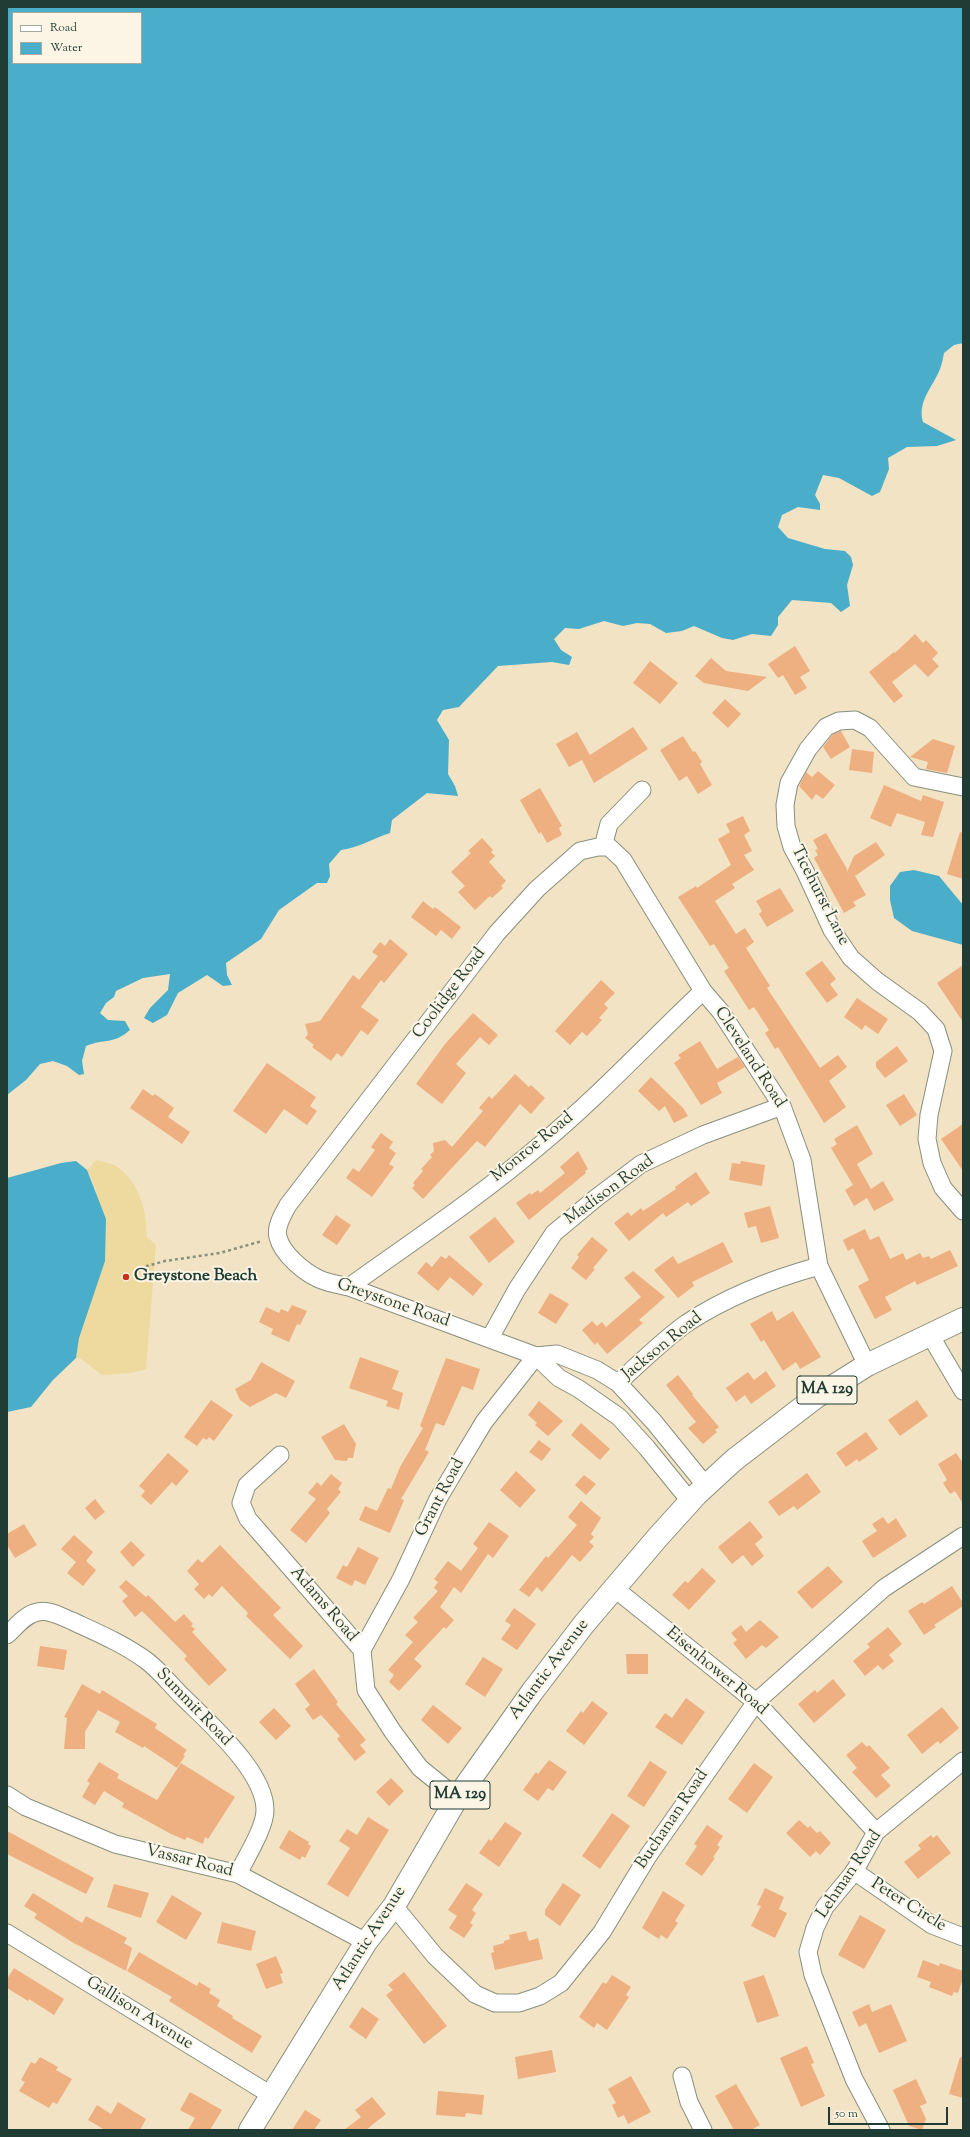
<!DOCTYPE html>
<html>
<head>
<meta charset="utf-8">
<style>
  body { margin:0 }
  #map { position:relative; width:970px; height:2137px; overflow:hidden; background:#f2e3c5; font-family:"Sorts Mill Goudy",serif }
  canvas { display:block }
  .frame { position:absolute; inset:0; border:8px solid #1f3d34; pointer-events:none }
  .legend { position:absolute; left:12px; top:12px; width:130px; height:52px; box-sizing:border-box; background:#fcf5e5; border:1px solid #a4ab9e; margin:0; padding:5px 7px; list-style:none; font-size:12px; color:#1f3d34 }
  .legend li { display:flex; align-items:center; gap:8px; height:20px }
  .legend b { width:20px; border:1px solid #a4ab9e }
  .scale { position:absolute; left:828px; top:2107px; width:120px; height:18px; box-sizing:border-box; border:2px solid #1f3d34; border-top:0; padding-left:5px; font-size:12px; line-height:14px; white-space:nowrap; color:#1f3d34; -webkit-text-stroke:3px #fcf5e5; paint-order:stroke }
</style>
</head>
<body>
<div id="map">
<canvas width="970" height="2137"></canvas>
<div class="frame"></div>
<ul class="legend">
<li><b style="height:5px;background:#fff"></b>Road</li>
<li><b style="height:11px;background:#4aadc9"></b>Water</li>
</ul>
<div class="scale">50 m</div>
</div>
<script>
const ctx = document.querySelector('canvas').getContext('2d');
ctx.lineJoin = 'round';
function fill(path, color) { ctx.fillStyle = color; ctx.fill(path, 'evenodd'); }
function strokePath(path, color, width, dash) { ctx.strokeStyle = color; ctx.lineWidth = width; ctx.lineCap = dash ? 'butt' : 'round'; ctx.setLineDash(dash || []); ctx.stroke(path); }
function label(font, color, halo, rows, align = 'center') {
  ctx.font = font + ' "Sorts Mill Goudy",serif'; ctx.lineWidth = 4; ctx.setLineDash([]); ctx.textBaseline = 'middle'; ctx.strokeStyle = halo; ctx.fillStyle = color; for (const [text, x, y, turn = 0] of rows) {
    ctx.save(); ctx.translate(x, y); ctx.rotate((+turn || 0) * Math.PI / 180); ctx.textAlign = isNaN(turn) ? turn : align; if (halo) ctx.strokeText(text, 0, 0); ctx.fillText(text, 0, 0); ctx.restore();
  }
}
fill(new Path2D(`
  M96,1160C103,1162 114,1164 119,1168C141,1185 146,1211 147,1237L156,1245L146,1369L131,1373L102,1375L80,1358H76L96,1190L87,1170Z`), '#eeda9e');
fill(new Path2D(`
  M7,7H963V343L954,345L944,353C943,358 942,364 940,369C933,387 917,401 923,422L956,440L937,446L907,447L888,458L889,469L880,492L872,496L839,478L823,475L815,495L820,504V510L798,507L782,515L778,527L788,538L825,549L845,551L851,557L853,565L847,585L850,606L841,612L831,603L792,600L778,617V625L771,636L752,634L733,640L722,638L694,626L682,631L666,633L650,624L637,623L623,626L604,621L579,629L565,628L554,639L561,650L572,657L569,665L552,662L498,666L459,707L443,710L437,720L449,740L448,774L455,786L458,796L427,793L392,820L390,833C372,839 360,847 341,850L329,864L330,876L327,883H317L279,910L261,939L226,963L227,975L232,985L223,986L207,975L178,993L167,1015L153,1023L144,1018L150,1008L168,990L170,974L143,978L116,991L114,997L106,1003L100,1013L108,1020L125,1021L130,1030C113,1045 105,1038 86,1046L82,1061L84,1074L79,1075L67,1066L53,1061L40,1064L26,1080L7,1095ZM13,13H141V63H13Z
  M914,870L939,876L963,905V945L912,931L894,918L890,900V886L900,872Z
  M76,1161L87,1170L106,1219L105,1261L79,1338L76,1358L53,1380L31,1407L7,1412V1178L61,1163Z`), '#4aadc9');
fill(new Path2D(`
  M915,634L923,643L926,640L938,653L932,659L939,666L928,677L915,664L892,682L903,696L894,703L869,672L894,652L895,653Z
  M795,646L810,671L800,677L807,688L795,695L783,675L778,678L768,664Z
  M711,658L726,671L767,677L748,691L704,683L695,676Z
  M650,661L678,683L660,704L633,683Z
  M725,699L741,714L728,728L712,713Z
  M633,727L648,749L594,783L582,760L569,767L556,744L577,732L590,755Z
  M841,731L850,747L831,759L823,747L832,735Z
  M683,736L693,752L695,751L702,762L700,764L712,785L698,794L687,776L679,781L660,750Z
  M933,739L955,746L947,773L926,769L928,762L910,757Z
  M852,749L874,752L872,773L849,770Z
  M818,771L835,785L823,799L816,794L812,800L799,786L806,772L812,777Z
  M884,785L921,801L923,795L944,802L933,837L921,835L925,822L897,813L891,827L870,818Z
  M540,788L562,826L559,828L562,835L547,843L541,832L539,834L520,800Z
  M743,816L750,831L744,835L752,851L744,855L754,870L732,884L735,888L715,901L736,934L745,928L754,942L746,948L770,986L767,988L820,1068L838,1055L847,1067L829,1081L846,1107L824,1123L778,1047L775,1049L765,1033L769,1030L754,1007L749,1010L724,971L729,968L714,944L710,946L678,897L696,886L697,888L731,865L718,839L730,832L726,824Z
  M960,832L963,833V879L947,874Z
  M826,833L847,869V872L854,856L876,842L885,855L855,876L866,895L853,902L856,906L844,913L814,858L818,855L815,850L818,849L813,840Z
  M482,838L493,850L491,852L495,856L489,862L506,881L501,886L503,888L492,898L490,896L475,910L458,892L465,886L451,872L471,853L468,851Z
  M780,888L794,911L767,927L759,914L762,911L756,901Z
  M423,901L433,909L435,907L461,927L452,939L441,930L436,936L411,917Z
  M390,939L408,954L384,983L381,980L361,1007L379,1020L368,1035L361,1030L342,1057L337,1053L331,1061L312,1047L314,1045L305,1038L308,1034L305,1024L320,1021L353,975L359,980L378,956L372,952L380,942L385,946Z
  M822,961L836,979L830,984L838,995L827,1003L805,973Z
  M963,965V1022L937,983Z
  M601,980L615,993L604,1004L608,1008L599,1018L602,1020L587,1036L582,1032L570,1045L555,1031Z
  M857,998L888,1019L878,1034L865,1025L862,1030L844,1017Z
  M473,1013L498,1035L489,1045L480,1037L456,1064L466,1073L442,1104L416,1084L445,1044Z
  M700,1041L717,1069L738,1057L745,1067L717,1083L722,1093L701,1105L674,1063L681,1058L678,1055Z
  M897,1046L908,1061L885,1078L876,1067V1062Z
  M267,1063L316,1097L310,1106L317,1111L307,1125L284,1109L266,1134L233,1111Z
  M515,1074L529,1087L531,1085L545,1098L531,1114L520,1104L485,1147L477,1141L423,1199L412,1188L415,1185L413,1183L423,1171L421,1169L432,1157L430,1155L434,1151L433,1143L445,1140L452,1147L483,1111L479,1108L489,1096L492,1099Z
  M651,1077L683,1108L688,1116L674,1123L665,1106L659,1111L638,1091Z
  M143,1089L153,1096L155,1094L174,1108L168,1117L190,1132L182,1144L130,1108Z
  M904,1094L917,1115L900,1126L886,1105Z
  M963,1124V1171L941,1139Z
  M857,1125L873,1154L857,1164L871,1189L883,1181L894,1200L874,1211L867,1198L854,1206L845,1190L853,1185L831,1148L837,1144L834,1139Z
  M381,1133L393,1142L389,1148L396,1153L389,1164L394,1167L372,1197L346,1178L353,1168L359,1172L375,1150L371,1147Z
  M578,1151L588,1169L585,1171L586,1173L529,1220L516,1203L530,1193L531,1195L538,1190L540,1193L565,1173L560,1167Z
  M741,1161L765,1165L762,1186L729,1180L732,1163L740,1164Z
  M696,1172L710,1193L691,1206L688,1202L666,1217L663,1213L629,1241L614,1223L628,1212L631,1216L641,1208L643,1211L676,1189L675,1187Z
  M770,1206L779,1238L761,1243L756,1226L748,1228L744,1213Z
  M336,1215L351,1225L337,1245L322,1235Z
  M495,1217L515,1242L489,1263L469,1237Z
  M865,1229L870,1240L879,1236L890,1259L903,1253L906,1260L920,1253L923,1258L929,1256L931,1259L950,1250L958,1266L917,1285L915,1281L885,1297L892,1310L875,1319L858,1286L869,1280L853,1248L848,1251L843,1240Z
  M592,1237L608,1250L593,1268L595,1269L586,1280L571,1268L579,1257L577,1255Z
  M723,1242L733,1262L692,1282L694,1286L678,1298L654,1270L673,1256L678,1264Z
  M449,1255L483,1284L473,1296L450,1277L438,1291L417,1273L426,1262L432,1267L441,1256L446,1259Z
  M633,1271L665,1297L639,1320L643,1323L607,1354L597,1342L595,1345L582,1330L592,1321L597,1326L602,1322L606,1327L641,1297L624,1278Z
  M550,1293L569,1304L556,1324L538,1313Z
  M292,1305L307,1311L300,1325L297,1324L289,1342L271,1334L273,1329L259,1322L266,1307L279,1313L281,1309L288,1312Z
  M772,1311L777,1321L793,1311L821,1357L800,1369L796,1362L783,1371L764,1340L761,1342L750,1324Z
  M360,1357L399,1371L392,1389L403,1393L399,1410L386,1406L388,1401L349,1388Z
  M446,1358L480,1369L473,1390L462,1386L444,1426L436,1423L425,1450L429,1452L401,1499L404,1500L390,1533L359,1520L365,1506L377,1511L388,1488L391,1489L400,1467L423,1428L420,1426Z
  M261,1362L295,1381L286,1398L276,1393L250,1407L240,1400L235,1389L251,1380Z
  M766,1371L776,1386L751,1404L745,1395L736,1402L726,1388L748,1372L754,1380Z
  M678,1375L693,1394L692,1395L719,1427L715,1430L717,1432L703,1444L688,1428L696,1422L666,1385Z
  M211,1400L233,1415L214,1441L209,1437L207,1440L203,1438L197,1446L184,1437Z
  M917,1400L928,1416L900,1436L888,1420Z
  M539,1401L563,1421L548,1436L535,1425L537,1423L528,1415Z
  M581,1423L610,1449L600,1460L571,1435Z
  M344,1424L356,1444L353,1458H348L347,1461L335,1460L321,1437Z
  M866,1432L878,1449L859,1462L857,1459L846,1467L836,1453Z
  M539,1440L551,1449L542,1461L529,1452Z
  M168,1453L189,1471L176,1486L172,1482L151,1505L141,1496L145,1491L139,1486Z
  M956,1453L963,1463V1504L955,1491L950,1494L943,1483L947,1480L938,1464Z
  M516,1471L536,1490L520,1508L500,1490Z
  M807,1473L821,1492L797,1510L794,1506L779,1516L768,1502Z
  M331,1474L342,1483L338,1489L341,1492L327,1509L330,1513L306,1543L290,1530L316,1499L308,1493L317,1482L321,1486Z
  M584,1475L596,1484L586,1495L575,1485Z
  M95,1499L105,1512L95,1520L85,1508Z
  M581,1501L601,1518L591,1534L594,1537L589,1542L594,1546L580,1562L572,1555L542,1592L537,1587L529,1597L519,1590L546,1556L548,1558L577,1525L568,1517Z
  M883,1517L888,1524L896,1518L907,1536L873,1558L862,1541L877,1531L872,1524Z
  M750,1521L763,1537L755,1544L764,1556L752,1566L743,1555L732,1564L718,1547Z
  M489,1522L509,1536L493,1558L488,1554L461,1593L454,1587L440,1607L454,1620L446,1629L444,1627L414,1659L422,1666L399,1691L389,1682L394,1675L388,1670L413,1642L405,1635L418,1622L413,1618L438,1591L434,1588L438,1582L434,1579L448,1561L461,1571L478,1548L473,1544Z
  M24,1524L37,1545L15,1558L7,1545V1534Z
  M74,1535L93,1552L86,1561L96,1570L83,1586L67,1573L76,1562L61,1549Z
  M131,1541L145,1555L133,1567L120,1552Z
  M220,1545L281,1608L273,1615L303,1646L290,1659L246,1616L248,1613L222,1586L212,1597L209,1594L204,1599L194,1589L199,1584L187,1571L198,1559L202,1563Z
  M358,1547L379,1558L365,1585L355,1580L352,1586L336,1578L343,1565L347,1567Z
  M828,1566L843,1582L812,1609L797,1592Z
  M702,1568L716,1581L689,1610L672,1595L685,1581L688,1583Z
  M126,1580L146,1597L148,1595L175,1622L184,1614L193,1624L191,1626L195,1629L192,1632L227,1670L209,1686L184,1659L187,1656L142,1611L135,1617L122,1601L128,1596L119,1587Z
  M952,1586L963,1603V1606L934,1625L936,1627L924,1635L908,1611L922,1602L924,1604Z
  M514,1608L536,1624L517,1650L501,1639L511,1625L505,1621Z
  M760,1620L779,1637L766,1648L762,1645L746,1659L733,1643L737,1640L731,1633L741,1625L746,1632Z
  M888,1627L902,1644L889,1655L894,1661L883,1670L878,1665L865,1676L853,1661L870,1647L867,1644Z
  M40,1646L67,1650L64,1670L37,1666Z
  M626,1654H648V1674H627Z
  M483,1657L503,1669L485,1697L465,1684Z
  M314,1669L338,1702L336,1704L366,1740L360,1745L366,1752L355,1761L337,1739L340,1736L321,1715L313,1720L305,1709L310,1705L295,1684Z
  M833,1679L846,1695L814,1723L798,1704L815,1690L817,1693Z
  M82,1684L100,1694L102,1690L157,1724L155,1728L187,1750L183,1755L185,1756L177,1768L144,1746L143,1748L115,1732L120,1722L98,1710L85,1732V1749H64L67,1718L64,1717Z
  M686,1698L705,1712L682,1745L655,1727L665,1713L672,1718Z
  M592,1701L608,1713L584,1745L566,1731L581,1711L583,1713Z
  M433,1705L462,1728L448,1744L421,1720Z
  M942,1707L959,1728L940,1744L938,1741L922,1754L907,1735Z
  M274,1708L291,1726L276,1740L259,1722Z
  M862,1742L867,1747L869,1745L890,1768L881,1775L891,1786L876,1798L852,1772L857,1768L846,1755Z
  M549,1760L567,1772L553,1791L548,1788L538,1801L523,1790L536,1772L538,1774Z
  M650,1761L667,1772L644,1807L627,1796Z
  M99,1762L119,1774L117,1778L157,1800L181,1763L235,1797L208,1839L205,1837L203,1844L187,1837L185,1840L171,1834L122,1807L124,1803L104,1791L95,1805L82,1797L90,1783L87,1781Z
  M754,1763L773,1777L747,1813L728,1799Z
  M391,1778L404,1791L389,1806L376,1792Z
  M612,1813L630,1826L600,1869L582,1856Z
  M368,1817L389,1830L348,1897L327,1884L350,1848L339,1841L347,1829L357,1835Z
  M799,1820L808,1828L810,1826L817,1833L820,1831L831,1843L820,1855L816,1851L810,1857L786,1833Z
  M505,1822L522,1833L499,1867L479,1853L489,1839L491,1841Z
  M707,1825L723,1836L717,1845L720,1847L713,1857L715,1858L702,1876L685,1864L697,1846L694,1844Z
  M289,1830L309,1842L308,1844L311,1846L305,1858L302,1856L300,1860L279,1848Z
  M7,1831L94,1878L86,1894L7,1854Z
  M931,1835L933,1838L937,1835L951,1853L918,1879L904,1862L921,1849L918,1845Z
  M466,1883L483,1894L472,1910L476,1913L470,1923L473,1925L464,1938L449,1928L457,1916L448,1910Z
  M563,1883L581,1895L560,1926L545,1915V1910Z
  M114,1884L149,1893L141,1918L107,1907Z
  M765,1888L784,1897L779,1909L787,1913L775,1938L751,1926L761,1906L757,1905Z
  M663,1891L685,1905L675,1921L678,1923L667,1939L661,1935L659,1939L642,1928Z
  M33,1893L82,1923L86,1916L127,1938L124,1943L132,1948L126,1971L72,1942L34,1918L37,1914L24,1906Z
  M172,1895L202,1913L186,1940L156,1922Z
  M860,1915L886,1930L864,1969L838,1955Z
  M222,1922L256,1931L251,1951L217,1943Z
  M526,1931L529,1941L538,1938L543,1959L495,1970L491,1953L494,1952L493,1946L504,1943V1941L510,1939L509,1935Z
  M139,1952L197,1986L199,1982L211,1989L209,1993L220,2000L217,2006L233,2016L232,2018L262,2036L252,2053L169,2001L172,1997L127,1971Z
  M276,1956L283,1973L280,1974L283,1983L266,1989L256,1964Z
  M923,1960L939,1966L940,1963L963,1971V1978L958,1993L954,1992L952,1996L929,1987L931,1982L917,1977Z
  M14,1968L64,1999L54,2015L29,1999L28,2001L7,1988V1979Z
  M404,1972L447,2026L424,2044L386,1995L393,1990L388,1985Z
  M612,1975L631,1987L626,1995L629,1997L607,2030L597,2023L594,2028L579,2017L603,1982L606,1984Z
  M764,1975L779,2016L757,2023L743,1982Z
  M869,2004L872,2012L891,2004L907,2041L879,2053L866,2023L859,2027L852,2012Z
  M362,2007L379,2019L366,2039L349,2027Z
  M807,2046L814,2063L811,2064L825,2096L801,2107L780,2058Z
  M552,2050L556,2072L518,2079L515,2057Z
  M40,2057L58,2067L56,2070L72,2079L57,2104L53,2102L49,2108L19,2091L25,2082L21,2080L31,2062L35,2064Z
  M960,2057L963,2058V2098L949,2094Z
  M631,2076L651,2112L628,2124L624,2115L618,2118L612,2105L616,2103L608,2089Z
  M916,2079L927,2103L920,2106L926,2119L922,2130L909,2126L893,2090Z
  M736,2084L760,2125L751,2130H734L715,2096Z
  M438,2091L484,2095L482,2115L466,2113L465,2117L436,2115Z
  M190,2092L222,2110L210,2130H188L195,2118L180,2110Z
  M372,2097L386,2114L366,2130H344L361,2117L355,2110Z
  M118,2102L146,2119L140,2130H105L88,2120L97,2105L111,2114Z
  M305,2110L321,2120L314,2130H292Z`), '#eeaf81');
const minor = new Path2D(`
  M963,787L914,777L870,728L855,720L839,721L826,727L808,749L789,783L785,805L786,826L792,847L805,871L832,930L851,958L877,981L920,1012L936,1029L943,1051L929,1115L927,1139L932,1163L943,1188L963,1211
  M603,847L609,824L642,790
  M349,1287C413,1241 479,1197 539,1146C597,1098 648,1043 703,991
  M930,1335L963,1391
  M490,1338L517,1289L554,1233L596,1198L641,1164L703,1135L782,1106
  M536,1356L557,1354L597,1370L618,1383L654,1422L706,1486
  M618,1383C640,1363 663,1340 687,1323C728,1296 772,1279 819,1266
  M280,1455L247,1485L241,1503L248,1519L362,1650L366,1690L393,1732L420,1768L457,1798
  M690,1501L647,1448L619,1417L579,1389L559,1378L536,1356L349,1287C340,1285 328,1283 319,1279C304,1272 282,1254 278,1237C275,1227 283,1214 288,1205L497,933L537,889L580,851L598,847H609L623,860L703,991L721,1012L782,1106L802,1160L819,1266L867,1365
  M614,1588L756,1702L876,1832
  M7,1635C16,1627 25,1614 38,1612C49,1609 62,1617 72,1621C98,1633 124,1644 147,1661C159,1670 170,1684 181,1695C207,1721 265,1771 265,1810C265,1828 246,1857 238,1874
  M362,1650L401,1579L438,1499L460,1462L484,1422L536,1356
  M7,1795L26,1807L115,1844L238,1874L366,1942
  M854,1871L932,1925L963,1937
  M394,1906L435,1956L475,1994L495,2003H519L540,1996L561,1983L602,1932L648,1856L756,1702L884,1588L963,1536
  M7,1933L271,2095
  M682,2076L689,2102L703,2130
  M881,2130L854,2079L813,1975L808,1952L815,1928L825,1907L854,1872L876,1832L963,1761`);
const primary = new Path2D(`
  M250,2130L366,1942L394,1906L457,1798L532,1692L584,1624L658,1537L696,1495L734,1460L816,1397L867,1365L963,1319`);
strokePath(minor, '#88907c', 19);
strokePath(primary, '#88907c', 24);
strokePath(new Path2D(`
  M140,1268L165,1261L220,1253L262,1241`), '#88907c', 2.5, [3, 3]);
strokePath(minor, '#fff', 17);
strokePath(primary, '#fff', 22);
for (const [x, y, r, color] of [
  [126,1277,4,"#c8321e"]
]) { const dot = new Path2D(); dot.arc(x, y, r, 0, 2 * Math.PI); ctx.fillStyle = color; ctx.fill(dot); strokePath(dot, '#fcf5e5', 1.5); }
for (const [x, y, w] of [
  [827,1390,60],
  [460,1795,60]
]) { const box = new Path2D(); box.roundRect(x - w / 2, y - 14, w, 28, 3); ctx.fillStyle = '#fcf5e5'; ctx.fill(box); strokePath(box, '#1f3d34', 1); }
label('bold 16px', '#1f3d34', null, [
  ["MA 129",827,1390],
  ["MA 129",460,1795]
]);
label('17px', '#1f3d34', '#fcf5e5', [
  ["Ticehurst Lane",819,896,63],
  ["Coolidge Road",450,994,-53],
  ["Cleveland Road",749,1058,57],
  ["Monroe Road",533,1148,-39],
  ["Madison Road",610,1191,-36],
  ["Greystone Road",393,1304,19],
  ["Jackson Road",663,1347,-39],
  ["Grant Road",441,1498,-62],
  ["Adams Road",323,1605,49],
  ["Atlantic Avenue",550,1670,-53],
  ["Eisenhower Road",716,1672,40],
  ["Summit Road",193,1708,46],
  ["Buchanan Road",673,1820,-56],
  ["Vassar Road",189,1862,14],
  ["Lehman Road",850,1875,-56],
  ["Peter Circle",908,1906,32],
  ["Atlantic Avenue",370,1939,-57],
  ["Gallison Avenue",139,2014,32]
]);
label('bold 17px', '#1f3d34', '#fcf5e5', [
  ["Greystone Beach",134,1277]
], 'left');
</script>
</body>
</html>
